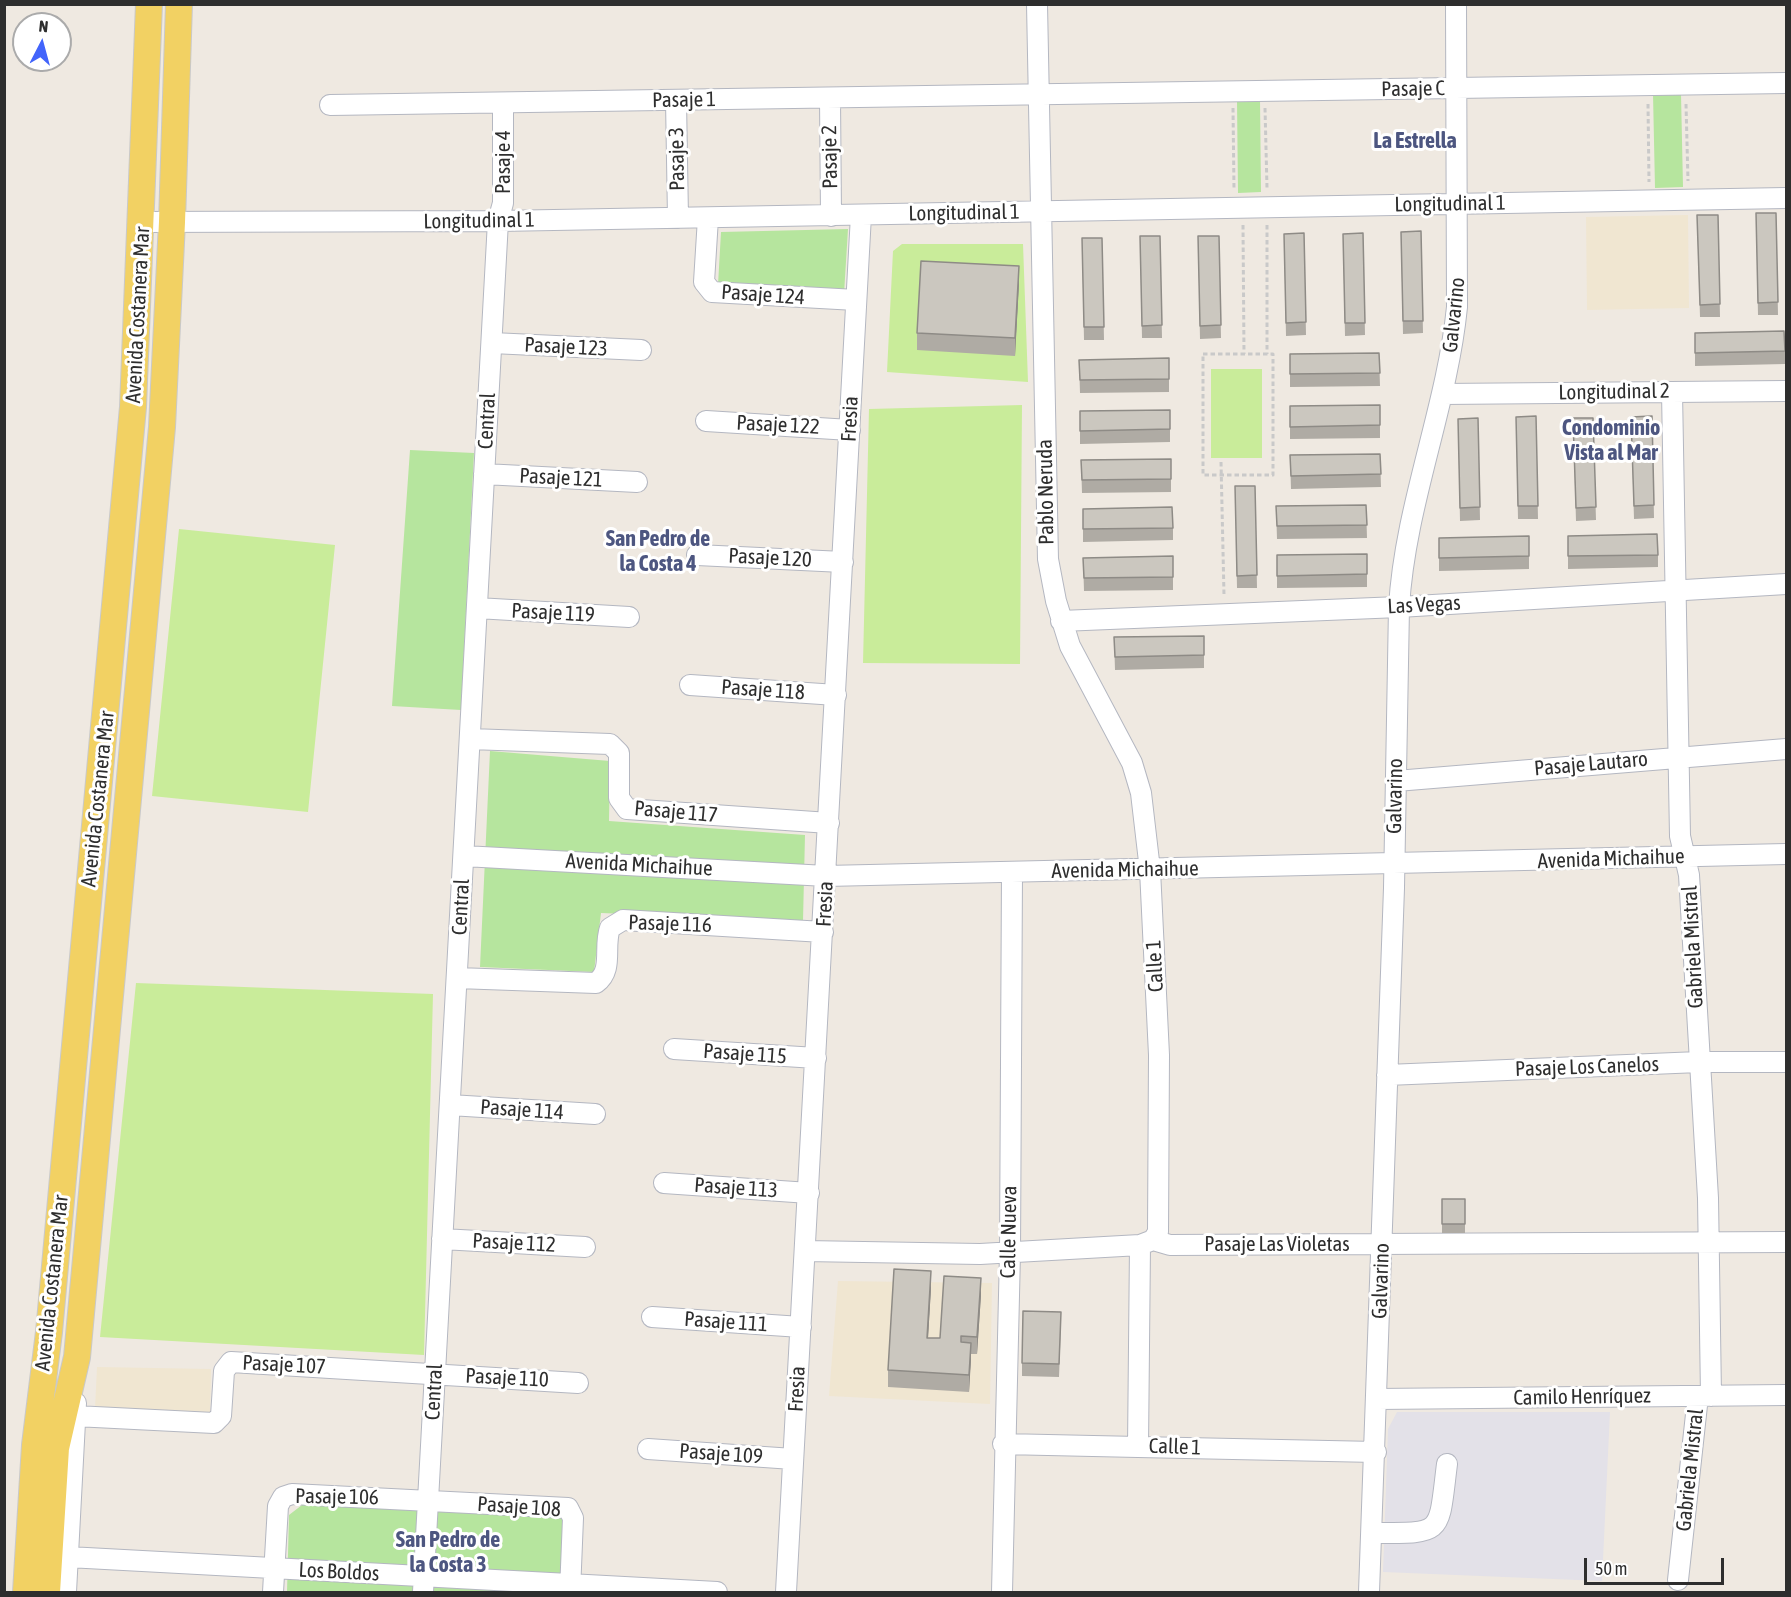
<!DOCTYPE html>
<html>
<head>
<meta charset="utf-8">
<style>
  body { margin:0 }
  #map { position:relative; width:1791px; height:1597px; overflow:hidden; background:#efe9e1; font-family:"Asap Condensed",sans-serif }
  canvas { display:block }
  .frame { position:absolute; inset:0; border:6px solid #2e2e2e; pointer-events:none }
  .north { position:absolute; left:12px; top:12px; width:60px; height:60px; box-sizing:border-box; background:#fff; border:2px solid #ababab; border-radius:50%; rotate:6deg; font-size:16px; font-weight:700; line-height:24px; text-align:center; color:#2e2e2e }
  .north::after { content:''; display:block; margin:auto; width:21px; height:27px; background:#4264fb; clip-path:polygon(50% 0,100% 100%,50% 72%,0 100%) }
  .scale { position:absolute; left:1584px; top:1558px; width:140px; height:27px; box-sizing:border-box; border:3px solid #2e2e2e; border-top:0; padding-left:8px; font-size:18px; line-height:21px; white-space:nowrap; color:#2e2e2e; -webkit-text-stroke:4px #fff; paint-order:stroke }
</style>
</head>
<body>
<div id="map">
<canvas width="1791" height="1597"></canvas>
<div class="frame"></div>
<div class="north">N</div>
<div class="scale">50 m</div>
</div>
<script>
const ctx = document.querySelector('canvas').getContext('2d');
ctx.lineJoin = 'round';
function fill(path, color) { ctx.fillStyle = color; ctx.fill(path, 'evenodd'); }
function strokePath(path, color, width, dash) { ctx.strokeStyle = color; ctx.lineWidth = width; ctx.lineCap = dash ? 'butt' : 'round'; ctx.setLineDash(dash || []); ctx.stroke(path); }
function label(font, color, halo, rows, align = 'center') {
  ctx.font = font + ' "Asap Condensed",sans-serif'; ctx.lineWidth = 6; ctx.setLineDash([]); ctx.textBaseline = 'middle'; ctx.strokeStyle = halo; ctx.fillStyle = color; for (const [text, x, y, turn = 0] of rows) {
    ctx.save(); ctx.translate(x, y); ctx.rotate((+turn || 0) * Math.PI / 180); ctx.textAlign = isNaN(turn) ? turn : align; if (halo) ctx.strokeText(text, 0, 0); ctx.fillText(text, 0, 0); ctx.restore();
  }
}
fill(new Path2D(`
  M1397,1412H1610L1602,1581L1383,1572L1388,1429Z`), '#e3e1e8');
fill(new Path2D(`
  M1688,215L1689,308L1587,310L1586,217Z
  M838,1281L992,1283L990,1404L829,1396Z
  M97,1367L211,1369L210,1415L95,1409Z`), '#f0e6d1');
fill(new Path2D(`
  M1653,94H1681L1683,187L1655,188Z
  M1260,99L1261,192L1238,193L1237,100Z
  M848,229L844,294L718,285L721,232Z
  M410,450L474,453L461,710L392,706Z
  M490,751L610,761L609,821L805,835L803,921L601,913L594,972L480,967Z
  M302,1505L554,1512L564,1521L561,1592H287L289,1515Z`), '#b6e59e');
fill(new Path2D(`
  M902,244H1023L1028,382L887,372L893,251Z
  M1211,369H1262V458H1211Z
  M1022,405L1020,664L863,663L869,409Z
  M179,529L335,545L308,812L152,796Z
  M136,983L433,994L424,1355L100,1337Z`), '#c9ec9a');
const minor = new Path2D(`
  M830,98L831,216
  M676,100L678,218
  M330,105L1786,83
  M708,218L704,282L712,292L856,300
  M142,222L498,221L1786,198
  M492,343L641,350
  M1672,392L1680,836L1689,875L1708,1198L1711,1396
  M1442,394L1786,391
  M706,421L850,430
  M484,474L637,482
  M697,555L843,562
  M477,608L629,617
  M1061,621L1399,607L1786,584
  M690,685L836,695
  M470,739L610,744L619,753V798L627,809L829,823
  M1396,781L1786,749
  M464,856L826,876L1786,854
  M457,978L596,983C614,970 603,947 610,928L623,920L823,932
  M674,1049L816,1058
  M1387,1075L1699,1062H1786
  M450,1105L595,1114
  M664,1183L809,1193
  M442,1239L585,1247
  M1153,1240L1170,1245L1786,1242
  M1140,1245L1138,1447L1376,1452
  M805,1251L980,1254L1140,1245L1153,1240L1158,1232L1159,1055L1150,870L1141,793L1132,763L1070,646L1056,601L1048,559L1037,4
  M652,1317L801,1327
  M1377,1399L1786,1395
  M75,1416L214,1423L221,1416L224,1371L231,1362L578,1383
  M1003,1444L1138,1447
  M648,1449L793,1459
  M1372,1533C1445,1533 1438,1536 1447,1464
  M68,1557L717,1592
  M1678,1580L1698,1396
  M66,1592L76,1403
  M273,1592L278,1506L283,1497L292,1494L568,1508L573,1518L570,1592
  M423,1592L498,221L503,203V103
  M786,1592L861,215
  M1002,1592L1010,1253L1012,872
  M1369,1592L1394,888L1399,607C1405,505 1447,408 1457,307L1456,4`);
const major = new Path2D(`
  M26,1592L35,1445L49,1332L133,407L149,4
  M47,1592L56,1448L77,1357L162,427L172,222L179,4`);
strokePath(minor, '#b4b7c1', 22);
strokePath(major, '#c9c9c9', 28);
strokePath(new Path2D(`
  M1648,104L1649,182
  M1686,104L1688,181
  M1233,108L1234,189
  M1265,108L1267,188
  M1243,225L1244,354
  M1267,225V354
  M1203,354H1273V475H1203Z
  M1221,462L1224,595`), '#c9c9c9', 3, [4.5, 3]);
strokePath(minor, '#fff', 20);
strokePath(major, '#f2d163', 26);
fill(new Path2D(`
  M1756,213H1776L1778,315H1758Z
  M1697,215H1718L1720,317H1700Z
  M1421,231L1423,333L1403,334L1401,232Z
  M1304,233L1306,335L1286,336L1284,234Z
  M1363,233L1365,335L1345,336L1343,234Z
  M1140,236H1160L1162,338H1142Z
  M1198,236H1219L1221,338L1200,339Z
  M1082,238H1102L1104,340H1084Z
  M1019,283L1015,356L917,350V333Z
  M1695,333L1785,351V364L1695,366Z
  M1379,353L1380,386L1290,387V354Z
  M1079,360L1169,379V392L1080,393Z
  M1380,405V438L1290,439V406Z
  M1170,410V442L1080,444V411Z
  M1536,416L1538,519H1518L1516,417Z
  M1652,416L1654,518L1634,519L1631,417Z
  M1478,418L1480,520L1460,521L1458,419Z
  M1573,418H1593L1596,520L1576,521Z
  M1380,454L1381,487L1291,489L1290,455Z
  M1171,459V492L1082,493L1081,460Z
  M1235,486H1255L1257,588H1237Z
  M1366,505L1367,538L1277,539L1276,506Z
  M1083,509L1173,528V540L1083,542Z
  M1568,536L1658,555V567L1568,569Z
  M1439,538L1529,556V569L1439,571Z
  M1367,554V587L1277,588V555Z
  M1173,556V590L1084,591L1083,558Z
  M1204,636V668L1115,670L1114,637Z
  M1442,1199H1465V1233H1442Z
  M931,1288L928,1338H940L981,1295L977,1354H971L969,1392L888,1387V1370Z
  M1061,1325L1059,1377L1022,1376V1363Z`), '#afaba4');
fill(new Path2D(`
  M1019,266V283L1015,356V338Z
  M931,1271V1288L927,1355V1338Z
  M981,1278V1295L977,1354V1337Z
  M971,1343V1360L969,1392V1375Z`), '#8e8b86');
const building = new Path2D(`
  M1756,213H1776L1778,302L1758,303Z
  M1697,215H1718L1720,304L1700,305Z
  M1421,231L1423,321H1403L1401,232Z
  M1304,233L1306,322L1286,323L1284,234Z
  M1363,233L1365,323H1345L1343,234Z
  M1140,236H1160L1162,325L1142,326Z
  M1198,236H1219L1221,325L1200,326Z
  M1082,238H1102L1104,327H1084Z
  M921,261L1019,266L1015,338L917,333Z
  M1784,331L1785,351L1695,353V333Z
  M1379,353L1380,373L1290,374V354Z
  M1169,358V379L1080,380L1079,360Z
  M1380,405V425L1290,427V406Z
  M1170,410V429L1080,431V411Z
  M1536,416L1538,506H1518L1516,417Z
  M1652,416L1654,505L1634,506L1631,417Z
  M1478,418L1480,507L1460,508L1458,419Z
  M1573,418H1593L1596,507L1576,508Z
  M1380,454L1381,474L1291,476L1290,455Z
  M1171,459V479L1082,480L1081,460Z
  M1235,486H1255L1257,575L1237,576Z
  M1366,505L1367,525L1277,526L1276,506Z
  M1172,507L1173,528L1083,529V509Z
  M1657,534L1658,555L1568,556V536Z
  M1529,536V556L1439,558V538Z
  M1367,554V574L1277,576V555Z
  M1173,556V577L1084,578L1083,558Z
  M1204,636V655L1115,657L1114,637Z
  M1442,1199H1465V1224H1442Z
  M894,1269L931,1271L927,1338H940L944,1276L981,1278L977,1337L961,1336V1342L971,1343L969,1375L888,1370Z
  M1023,1311L1061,1312L1059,1364L1022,1363Z`);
fill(building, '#cbc7bf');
strokePath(building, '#8e8b86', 1.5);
label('21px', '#2e2e2e', '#fff', [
  ["Pasaje C",1413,89,-1],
  ["Pasaje 1",684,100,-1],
  ["Pasaje 2",830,157,-91],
  ["Pasaje 3",677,159,-91],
  ["Pasaje 4",503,162,-90],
  ["Longitudinal 1",1450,204,-1],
  ["Longitudinal 1",964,213,-1],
  ["Longitudinal 1",479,221,-1],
  ["Pasaje 124",763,295,4],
  ["Avenida Costanera Mar",138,315,-87],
  ["Galvarino",1454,315,-84],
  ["Pasaje 123",566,347,3],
  ["Longitudinal 2",1614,392,-1],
  ["Fresia",850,419,-87],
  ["Central",487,421,-87],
  ["Pasaje 122",778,425,3],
  ["Pasaje 121",561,478,3],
  ["Pablo Neruda",1046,492,-91],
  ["Pasaje 120",770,558,3],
  ["Las Vegas",1424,605,-3],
  ["Pasaje 119",553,613,3],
  ["Pasaje 118",763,690,4],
  ["Pasaje Lautaro",1591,764,-5],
  ["Galvarino",1395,796,-89],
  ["Avenida Costanera Mar",98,799,-84],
  ["Pasaje 117",676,812,5],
  ["Avenida Michaihue",1611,859,-2],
  ["Avenida Michaihue",639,865,3],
  ["Avenida Michaihue",1125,870,-1],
  ["Fresia",825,904,-87],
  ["Central",461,907,-87],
  ["Pasaje 116",670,924,2],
  ["Gabriela Mistral",1693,947,-93],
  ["Calle 1",1155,966,-93],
  ["Pasaje 115",745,1054,4],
  ["Pasaje Los Canelos",1587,1067,-2],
  ["Pasaje 114",522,1110,4],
  ["Pasaje 113",736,1188,4],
  ["Calle Nueva",1009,1232,-89],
  ["Pasaje 112",514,1243,3],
  ["Pasaje Las Violetas",1277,1244],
  ["Galvarino",1381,1281,-88],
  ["Avenida Costanera Mar",52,1283,-84],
  ["Pasaje 111",726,1322,4],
  ["Pasaje 107",284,1365,3],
  ["Pasaje 110",507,1378,3],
  ["Fresia",797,1389,-87],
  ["Central",434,1392,-87],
  ["Camilo Henríquez",1582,1397,-1],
  ["Calle 1",1175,1447,2],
  ["Pasaje 109",721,1454,4],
  ["Gabriela Mistral",1690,1470,-84],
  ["Pasaje 106",337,1497,1],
  ["Pasaje 108",519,1507,4],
  ["Los Boldos",339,1572,3]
]);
label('bold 22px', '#4d5680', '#fff', [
  ["La Estrella",1415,141],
  ["Condominio",1611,428],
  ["Vista al Mar",1611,453],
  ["San Pedro de",658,539],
  ["la Costa 4",658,564],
  ["San Pedro de",448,1540],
  ["la Costa 3",448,1565]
]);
</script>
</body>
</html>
